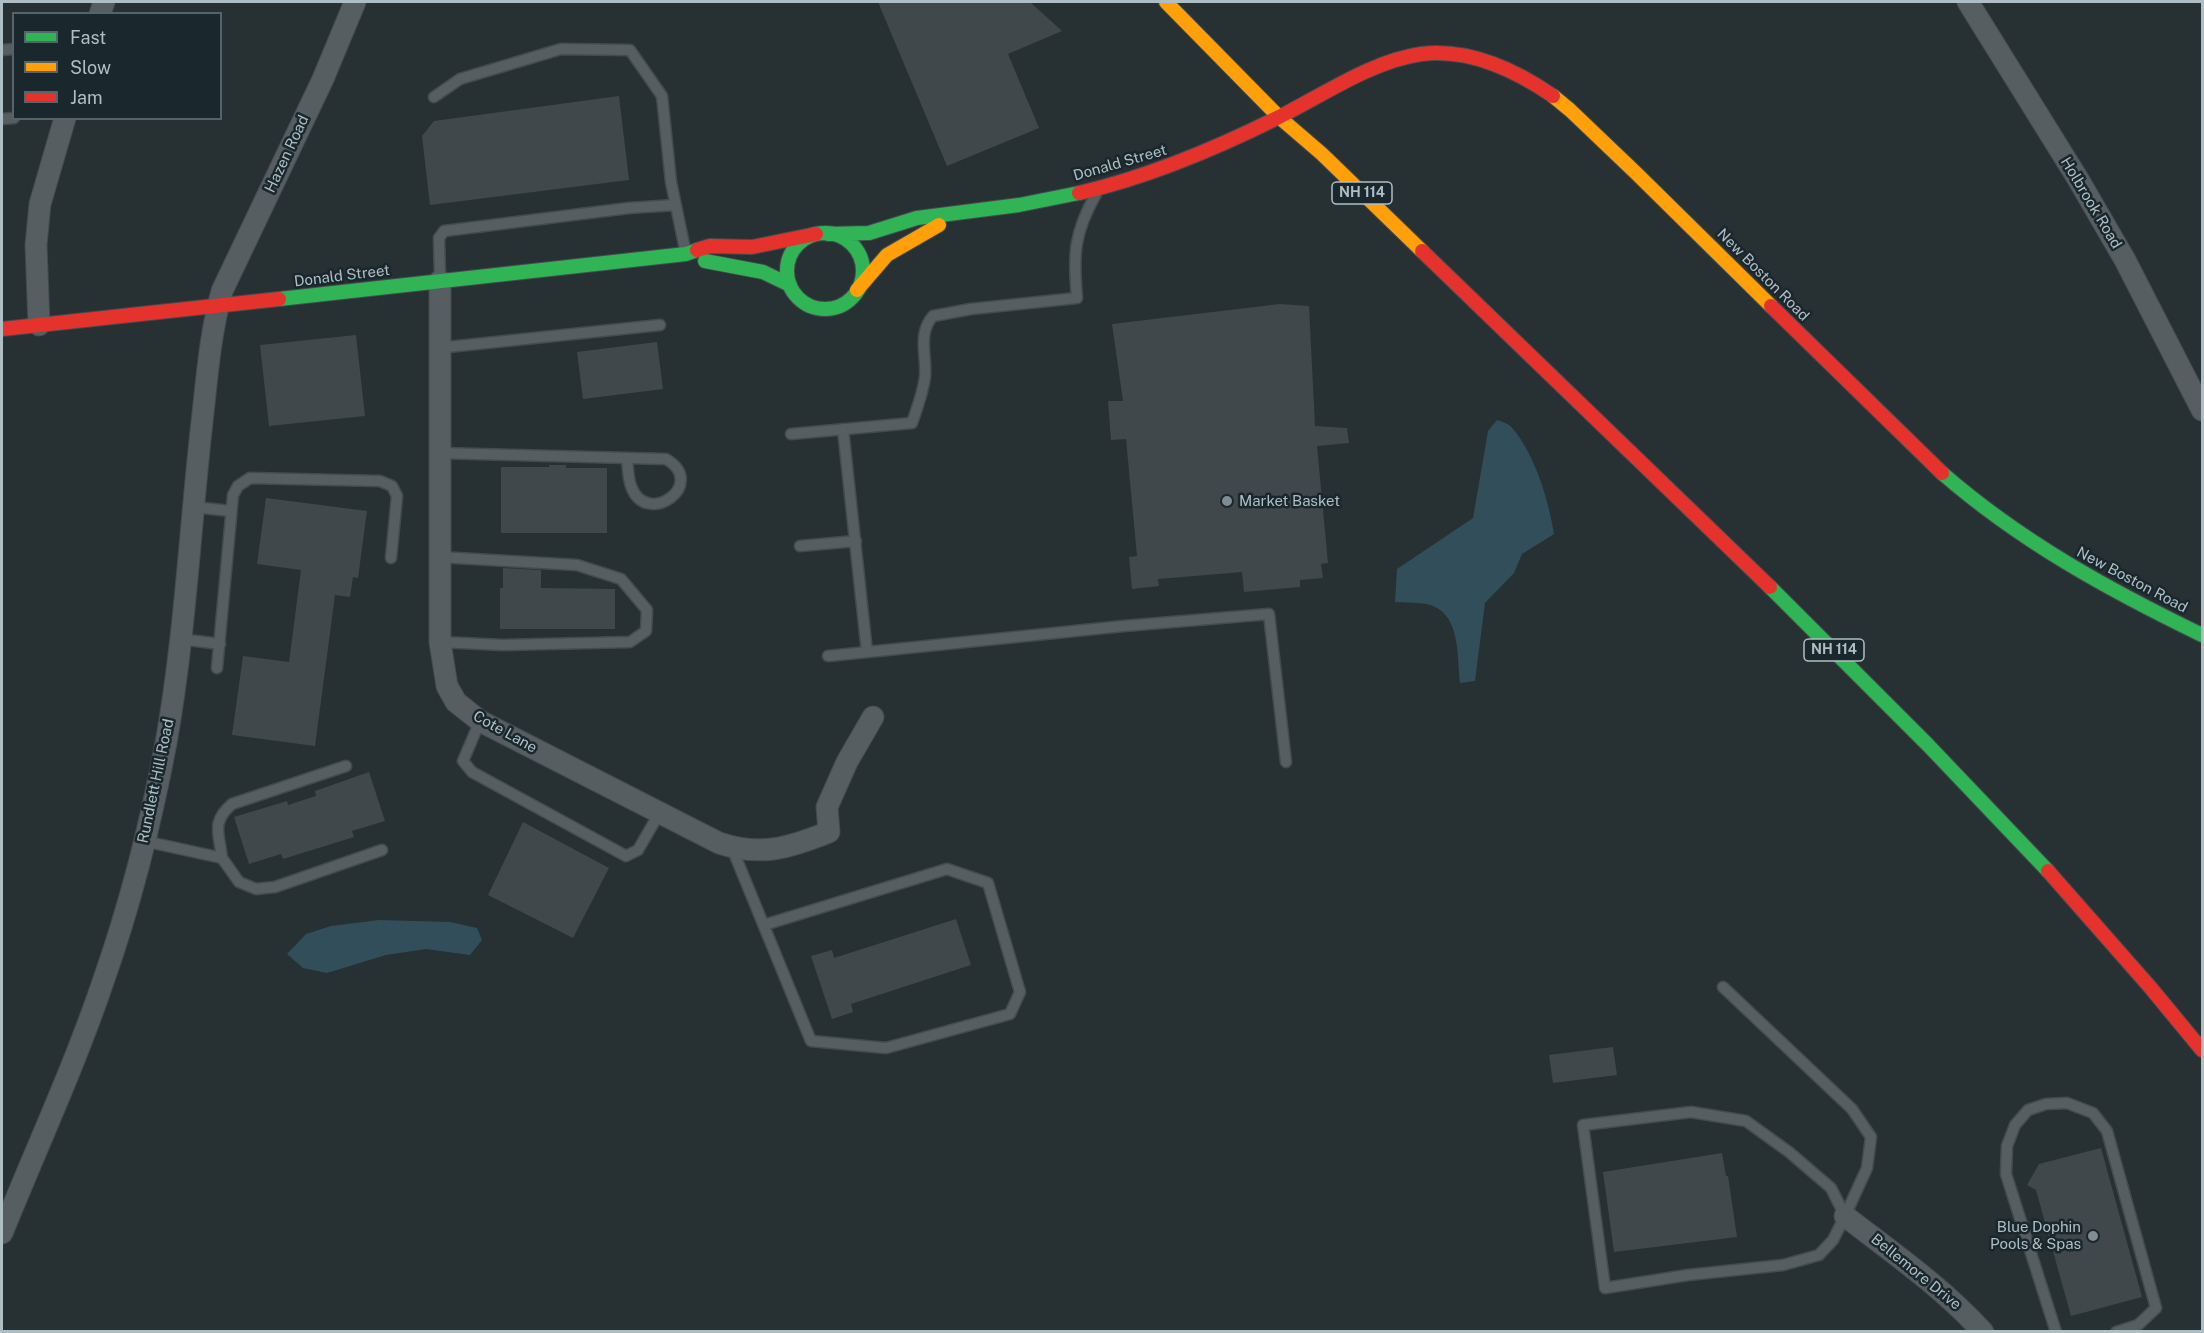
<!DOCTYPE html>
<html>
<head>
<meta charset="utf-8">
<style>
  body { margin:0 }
  #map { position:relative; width:2204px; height:1333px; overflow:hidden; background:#273033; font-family:"Public Sans",sans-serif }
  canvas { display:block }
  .frame { position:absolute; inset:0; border:3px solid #afbec5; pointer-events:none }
  .legend { position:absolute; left:12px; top:12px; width:210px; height:108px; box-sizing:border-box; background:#1a282e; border:2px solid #56646a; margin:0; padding:8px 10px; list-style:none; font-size:18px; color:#afbec5 }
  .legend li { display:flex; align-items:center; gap:12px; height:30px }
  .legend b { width:30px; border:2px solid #56646a }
</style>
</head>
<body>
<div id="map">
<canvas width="2204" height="1333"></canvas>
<div class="frame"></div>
<ul class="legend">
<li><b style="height:8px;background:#30b455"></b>Fast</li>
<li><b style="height:8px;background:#ff9f0a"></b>Slow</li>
<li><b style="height:8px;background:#e5322d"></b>Jam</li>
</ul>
</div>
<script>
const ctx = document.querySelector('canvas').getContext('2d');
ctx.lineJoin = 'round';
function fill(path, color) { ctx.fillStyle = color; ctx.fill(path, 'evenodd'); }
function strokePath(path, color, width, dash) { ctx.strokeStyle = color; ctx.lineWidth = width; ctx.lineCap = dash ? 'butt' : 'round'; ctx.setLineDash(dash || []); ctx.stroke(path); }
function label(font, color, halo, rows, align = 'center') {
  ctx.font = font + ' "Public Sans",sans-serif'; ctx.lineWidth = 5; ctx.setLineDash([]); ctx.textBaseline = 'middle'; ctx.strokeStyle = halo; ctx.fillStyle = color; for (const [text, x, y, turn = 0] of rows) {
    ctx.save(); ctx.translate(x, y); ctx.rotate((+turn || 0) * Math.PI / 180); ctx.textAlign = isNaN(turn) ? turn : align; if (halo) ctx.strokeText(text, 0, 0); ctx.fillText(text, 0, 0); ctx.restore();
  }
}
fill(new Path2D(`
  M1497,420C1503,422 1510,424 1513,429C1535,455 1549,501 1554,534L1522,554L1514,573L1485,603L1475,681L1460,683C1457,659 1461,617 1433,606C1425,602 1404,603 1395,602L1397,569L1473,518L1488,431Z
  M379,920L450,922L477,928L482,940L470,955L426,949L386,955L327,973L303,968L287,954L306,934L331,926Z`), '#314e5a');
fill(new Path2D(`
  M878,2H1030L1062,31L1008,54L1039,128L947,166Z
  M619,96L629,180L430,205L422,136L434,121Z
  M1280,304L1309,306L1315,426L1347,428L1349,443L1317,446L1328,563L1321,564L1323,578L1300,580V587L1244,592L1242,572L1158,579L1159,586L1132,589L1129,557L1137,556L1126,439L1111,440L1108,401H1123L1112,324Z
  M356,335L365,416L269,426L260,345Z
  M657,342L663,389L583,399L577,352Z
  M549,465H566V468H607V533H501V467H549Z
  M266,498L367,511L358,578L353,577L350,597L335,595L315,746L232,735L243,656L289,662L301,570L257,564Z
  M503,568L541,570V588L615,589V629H500V588H503Z
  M369,772L385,821L352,831L354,837L283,859L281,854L249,864L234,817L287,801L288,805L316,796L315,791Z
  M523,822L609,868L573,938L488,895Z
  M956,919L971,965L851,1004L853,1012L832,1019L811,956L832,950L834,958Z
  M1613,1047L1617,1075L1553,1083L1549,1055Z
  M2101,1148L2142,1297L2071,1316L2036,1190L2027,1185L2039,1164Z
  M1722,1153L1726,1176H1728L1737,1237L1614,1252L1603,1172Z`), '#40484b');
const lane = new Path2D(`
  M2,50L14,49
  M434,97L460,79L561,49L630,50L662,96L671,182L686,254
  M2,119L14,118
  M440,278L439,238L444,231L629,208L675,205
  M438,348L660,325
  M843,429L867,652
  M791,434L912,423C917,408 923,393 925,377C927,356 917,334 933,316L971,309L1077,298C1073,254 1074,233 1096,194
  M439,453L666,459C709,484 646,529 631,486C628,478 628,468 627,459
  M193,507L231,511
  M800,546L856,541
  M439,557L577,565L621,579L647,610L646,631L630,642L503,645L440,642
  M180,639L220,644
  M828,656L1124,626L1269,614L1286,762
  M217,668L233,495L238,486L250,478L380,481L392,486L397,496L391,558
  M480,721L463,761L472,772L626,856L638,850L660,812
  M144,841L222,858L239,882L256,889L275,887L382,850
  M732,848L811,1041L886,1048L1010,1014L1020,992L988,883L947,869L764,925
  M222,858C219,833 211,822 232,804L346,766
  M1723,987L1852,1109L1871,1137L1867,1168L1845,1216
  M1691,1112L1746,1121L1789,1152L1831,1188L1845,1216L1833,1240L1819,1255L1783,1265L1688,1275L1605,1288L1583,1125Z
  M2056,1332L2006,1174L2007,1146L2015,1125L2028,1110L2046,1104L2067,1103L2093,1113L2107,1131L2156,1308L2138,1325L2116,1332`);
const street = new Path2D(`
  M1968,2L2078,179L2125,260L2202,410
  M100,14L104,2
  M440,281V642L447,686L456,702L480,721L719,843C761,857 789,848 829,832L827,807L847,762L873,717
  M39,325L36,245L40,204L65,118
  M1845,1216C1893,1253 1942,1287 1983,1332
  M2,1233C36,1149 75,1065 104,979C131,902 151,822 166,743C185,637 190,528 202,422C207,378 210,334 222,291L323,79L355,2`);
const fast = new Path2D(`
  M787 271a38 38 0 1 1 76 0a38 38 0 1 1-76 0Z
  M828,234L869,233L917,218L1019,205L1079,193
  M705,261L763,272L790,285
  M279,299L686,254L697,250
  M1942,473C2020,541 2109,590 2202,635
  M1770,587L1928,745L2048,871`);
const slow = new Path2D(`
  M1166,2L1279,117L1322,154L1422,251
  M1553,96L1570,110L1636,173L1771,306
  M857,290L887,255L939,225`);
const jam = new Path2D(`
  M1079,193C1149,177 1215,149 1279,117C1323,95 1372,61 1421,54C1469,48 1514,69 1553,96
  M697,250L710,246L752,247L816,234
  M1422,251L1770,587
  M1771,306L1942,473
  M2,329L279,299
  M2048,871L2150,987L2202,1050`);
strokePath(lane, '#444b4e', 13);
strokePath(street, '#444b4e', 23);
strokePath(fast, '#444b4e', 16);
strokePath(slow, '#444b4e', 16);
strokePath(jam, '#444b4e', 16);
strokePath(lane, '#565e61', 10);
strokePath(street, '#565e61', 21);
strokePath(fast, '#30b455', 14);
strokePath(slow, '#ff9f0a', 14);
strokePath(jam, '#e5322d', 14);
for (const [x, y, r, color] of [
  [1227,501,6,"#7f8c92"],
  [2093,1236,6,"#7f8c92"]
]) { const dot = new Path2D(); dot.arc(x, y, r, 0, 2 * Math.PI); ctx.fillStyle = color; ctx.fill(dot); strokePath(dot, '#1a282e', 2); }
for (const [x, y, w] of [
  [1362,193,60],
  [1834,650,60]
]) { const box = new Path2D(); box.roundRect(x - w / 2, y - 11, w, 22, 4.5); ctx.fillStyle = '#1a282e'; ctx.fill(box); strokePath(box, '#afbec5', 1.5); }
label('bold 14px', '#afbec5', null, [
  ["NH 114",1362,193],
  ["NH 114",1834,650]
]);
label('15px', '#afbec5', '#1a282e', [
  ["Hazen Road",287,154,-65],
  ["Donald Street",1120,163,-16],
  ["Holbrook Road",2091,203,59],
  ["New Boston Road",1763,275,45],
  ["Donald Street",342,276,-7],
  ["New Boston Road",2132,580,28],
  ["Cote Lane",505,732,29],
  ["Rundlett Hill Road",156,781,-78],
  ["Bellemore Drive",1916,1272,39]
]);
label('15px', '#afbec5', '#1a282e', [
  ["Market Basket",1239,501],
  ["Blue Dophin",2081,1227,"right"],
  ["Pools & Spas",2081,1244,"right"]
], 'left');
</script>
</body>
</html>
